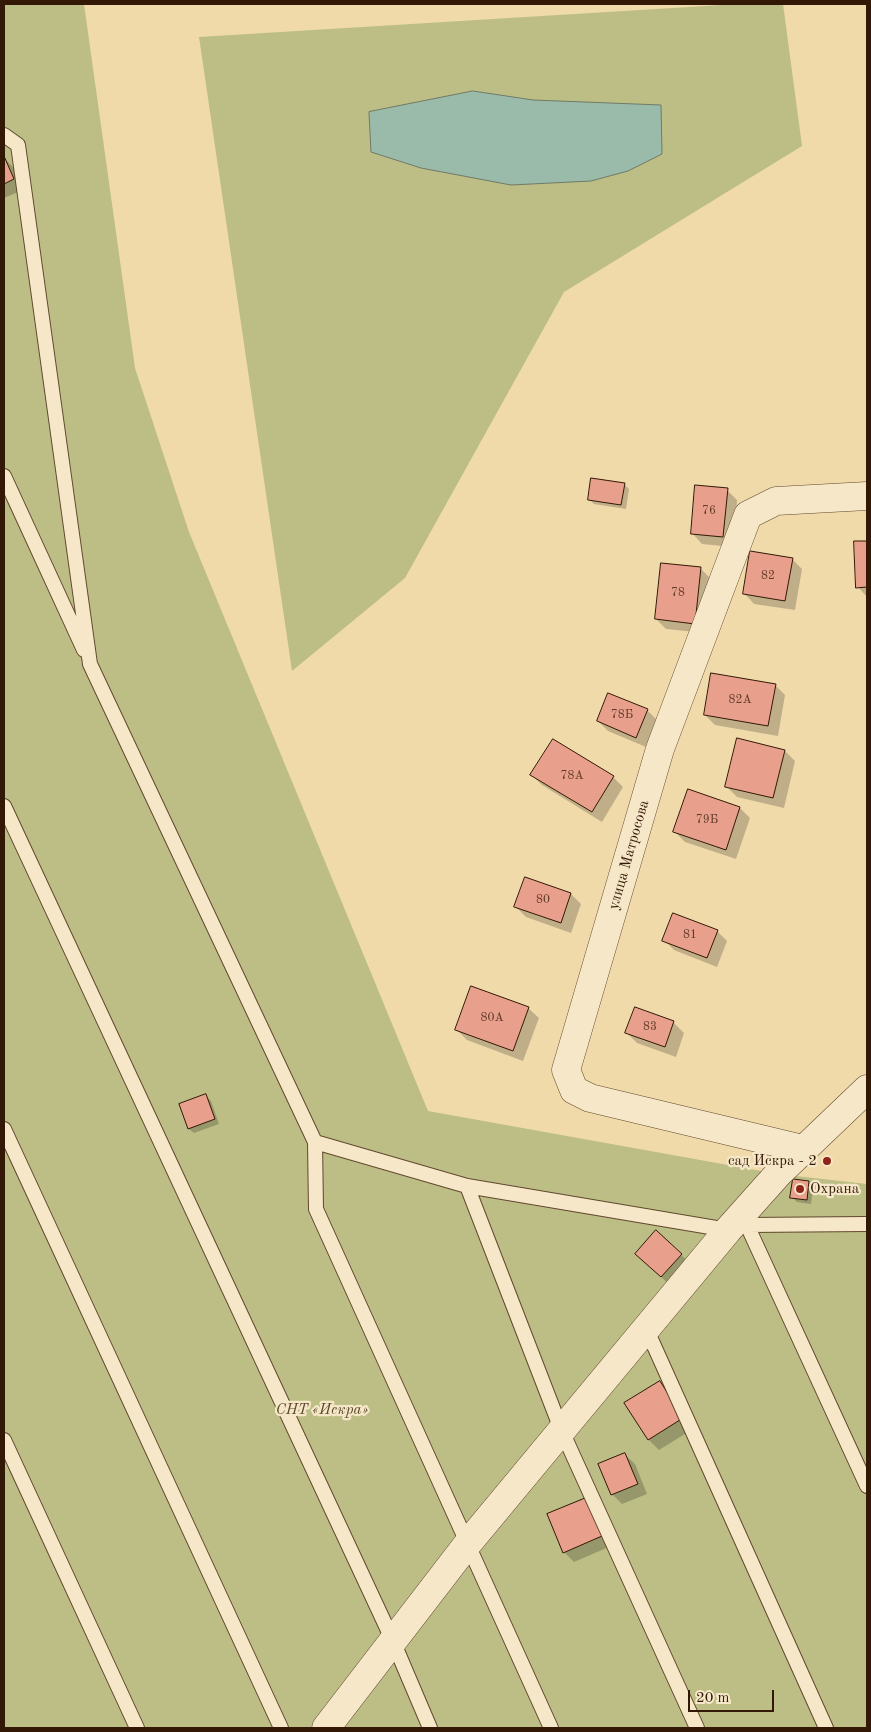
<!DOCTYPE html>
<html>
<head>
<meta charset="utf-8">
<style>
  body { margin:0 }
  #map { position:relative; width:871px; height:1732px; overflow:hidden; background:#f0daaa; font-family:"Old Standard TT",serif }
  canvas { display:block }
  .frame { position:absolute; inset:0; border:5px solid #321805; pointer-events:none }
  .scale { position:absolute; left:688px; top:1690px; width:86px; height:22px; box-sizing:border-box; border:2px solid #321805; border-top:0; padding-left:6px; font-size:15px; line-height:18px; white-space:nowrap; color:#321805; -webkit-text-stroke:4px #f5e7c8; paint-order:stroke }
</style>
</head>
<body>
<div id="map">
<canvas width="871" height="1732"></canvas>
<div class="frame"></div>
<div class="scale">20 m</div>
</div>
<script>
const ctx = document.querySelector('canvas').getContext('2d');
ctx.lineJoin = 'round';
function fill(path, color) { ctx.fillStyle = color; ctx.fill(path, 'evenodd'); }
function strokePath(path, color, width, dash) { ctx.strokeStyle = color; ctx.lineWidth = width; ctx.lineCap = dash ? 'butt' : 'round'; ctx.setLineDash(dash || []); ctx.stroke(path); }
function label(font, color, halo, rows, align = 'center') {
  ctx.font = font + ' "Old Standard TT",serif'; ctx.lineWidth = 4.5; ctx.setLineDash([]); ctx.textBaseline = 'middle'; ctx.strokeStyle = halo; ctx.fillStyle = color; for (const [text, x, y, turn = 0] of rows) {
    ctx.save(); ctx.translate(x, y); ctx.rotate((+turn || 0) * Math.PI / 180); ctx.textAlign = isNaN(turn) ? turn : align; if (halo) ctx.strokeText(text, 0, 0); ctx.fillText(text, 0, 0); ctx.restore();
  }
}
fill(new Path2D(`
  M4,4H84L135,368L189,532L428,1111L778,1174L867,1184V1728H4Z
  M738,4H783L802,146L564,292L405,578L292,671L199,37Z`), '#bcbe86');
const water = new Path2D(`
  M473,91L533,100L661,105L662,154L628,171L591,181L511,185L421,168L371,152L369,112Z`);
fill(water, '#9abbaa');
strokePath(water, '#707a68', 1);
fill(new Path2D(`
  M4,158L14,168L23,190L4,198Z
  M624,484L629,489L626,509L594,504L589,499Z
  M727,490L737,500L733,547L702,544L692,533Z
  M856,542H867V597L858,587Z
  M792,559L802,569L795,610L754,604L744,593Z
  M700,568L710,578L705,633L666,629L656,619Z
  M775,685L785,695L778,736L715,725L705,715Z
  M647,710L657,720L646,747L608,731L598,721Z
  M785,751L795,761L784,808L737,797L727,787Z
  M532,775L613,777L623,787L602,822L542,785Z
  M689,791L740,808L750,818L736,859L685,842L675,832Z
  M571,894L581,904L571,933L526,917L516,907Z
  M717,931L727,941L717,967L674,950L664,940Z
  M528,1008L539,1018L523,1061L467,1040L457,1030Z
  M635,1009L674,1023L684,1033L676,1057L637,1043L627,1033Z
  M206,1096L211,1101L219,1124L194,1133L189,1129L181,1105Z
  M808,1182L813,1187L811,1204L797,1202L792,1197Z
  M656,1232L692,1265L672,1287L647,1264Z
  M660,1382L670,1392L693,1429L659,1450L649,1440L626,1403Z
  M624,1454L635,1464L647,1494L622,1504L612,1494Z
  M585,1499L611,1546L574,1562L564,1552Z`), '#0003');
const building = new Path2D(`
  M4,156L14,179L4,184Z
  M591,478L625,483L621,505L588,500Z
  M695,485L728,488L723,537L691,534Z
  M854,541H867V587L856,588Z
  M750,551L793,558L785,601L743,594Z
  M661,563L701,567L695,624L655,619Z
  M711,673L776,684L768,726L704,715Z
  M608,693L648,709L636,738L597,721Z
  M737,738L785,750L773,798L725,787Z
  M553,739L614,776L592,812L530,775Z
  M688,789L740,807L726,850L673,832Z
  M525,877L571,893L561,923L514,907Z
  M673,913L718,930L707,958L662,941Z
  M471,986L529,1007L513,1051L455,1030Z
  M635,1007L674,1021L665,1047L625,1033Z
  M206,1094L215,1119L188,1129L179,1104Z
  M793,1179L809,1181L807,1200L790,1198Z
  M656,1230L682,1254L661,1277L635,1254Z
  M660,1381L683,1418L648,1440L624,1403Z
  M625,1453L638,1484L611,1495L598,1464Z
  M586,1498L602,1536L563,1553L547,1514Z`);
fill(building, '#e89f8c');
strokePath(building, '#321805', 1);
const lane = new Path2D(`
  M4,135L18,145L90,664L315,1142L467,1186L728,1230L747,1225L867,1224
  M4,476L84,650
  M4,806L393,1641L430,1728
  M4,1129L281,1728
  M315,1142L316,1209L551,1728
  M467,1186L561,1429L697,1728
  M747,1225L867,1486
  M646,1328L826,1728
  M4,1440L137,1728`);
const street = new Path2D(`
  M803,1149L590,1098L574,1090L566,1070L660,749L748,515L776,501L867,496
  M326,1728L469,1542L728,1230L778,1174L867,1089`);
strokePath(lane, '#62482e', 16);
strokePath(street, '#62482e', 29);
strokePath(lane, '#f5e7c8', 14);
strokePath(street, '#f5e7c8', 28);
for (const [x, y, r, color] of [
  [827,1161,5,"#8f2418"],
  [800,1189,5,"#8f2418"]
]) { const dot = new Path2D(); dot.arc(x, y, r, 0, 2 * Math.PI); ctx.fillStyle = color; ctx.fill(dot); strokePath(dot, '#f5e7c8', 2); }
label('12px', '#603a27', null, [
  ["76",709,511],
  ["82",768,576],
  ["78",678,593],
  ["82А",740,700],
  ["78Б",622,715],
  ["78А",572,776],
  ["79Б",707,820],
  ["80",543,900],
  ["81",690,935],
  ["80А",492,1018],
  ["83",650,1027]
]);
label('15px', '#321805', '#f5e7c8', [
  ["улица Матросова",629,855,-74]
]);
label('15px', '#321805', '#f5e7c8', [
  ["сад Искра - 2",817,1161],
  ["Охрана",810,1189,"left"]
], 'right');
label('italic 15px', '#5b4a2c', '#f5e7c8', [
  ["СНТ «Искра»",322,1410]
]);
</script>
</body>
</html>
